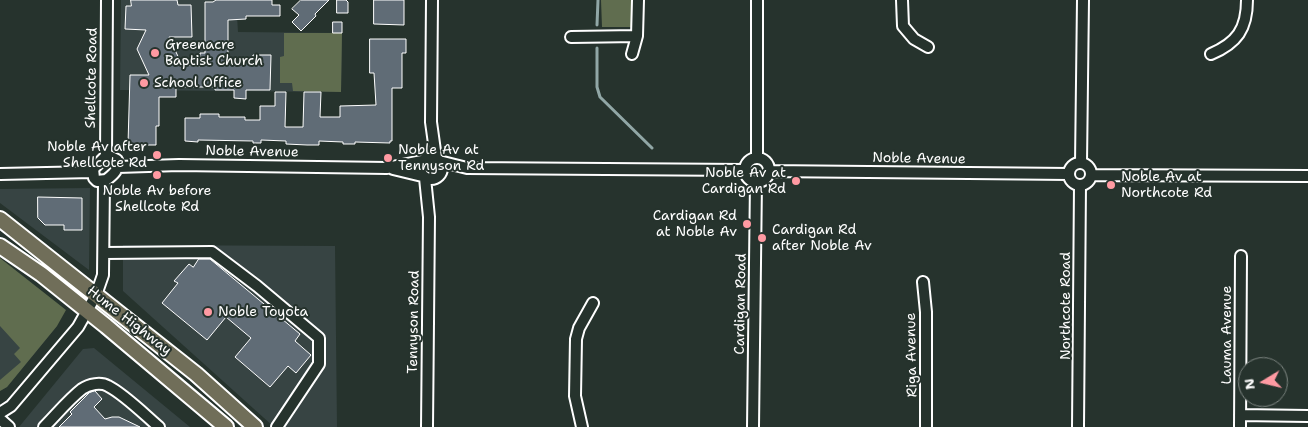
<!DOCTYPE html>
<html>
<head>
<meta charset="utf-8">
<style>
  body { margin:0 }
  #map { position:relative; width:1308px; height:427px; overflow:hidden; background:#26332d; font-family:"Shantell Sans",sans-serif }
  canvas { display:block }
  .north { position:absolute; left:1238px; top:357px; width:50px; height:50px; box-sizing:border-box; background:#26332d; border:1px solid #7d8581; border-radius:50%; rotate:261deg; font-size:14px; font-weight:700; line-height:20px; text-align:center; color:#fff }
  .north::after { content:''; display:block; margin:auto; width:18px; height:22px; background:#ff9aa2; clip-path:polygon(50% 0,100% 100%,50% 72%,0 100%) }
</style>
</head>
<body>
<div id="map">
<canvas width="1308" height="427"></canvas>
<div class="north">N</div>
</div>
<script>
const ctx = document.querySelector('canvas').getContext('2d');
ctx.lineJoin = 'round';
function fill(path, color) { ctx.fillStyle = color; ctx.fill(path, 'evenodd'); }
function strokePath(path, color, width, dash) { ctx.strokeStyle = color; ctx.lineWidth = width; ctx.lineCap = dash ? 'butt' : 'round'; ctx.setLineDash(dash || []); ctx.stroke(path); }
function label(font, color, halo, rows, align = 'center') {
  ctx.font = font + ' "Shantell Sans",sans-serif'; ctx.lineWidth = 4; ctx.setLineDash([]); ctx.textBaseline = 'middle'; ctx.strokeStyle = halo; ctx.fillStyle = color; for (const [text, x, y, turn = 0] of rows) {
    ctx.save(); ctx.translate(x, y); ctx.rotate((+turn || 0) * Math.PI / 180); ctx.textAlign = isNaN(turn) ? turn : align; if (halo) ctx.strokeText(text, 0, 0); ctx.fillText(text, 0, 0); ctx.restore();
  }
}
fill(new Path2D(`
  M121,0H236L238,32L342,33L341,92L120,90Z
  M90,188L89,270L0,203V189Z
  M123,245L335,246L337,427H274L123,291Z
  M0,276L56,318L57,326L7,387L0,391Z
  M94,348L190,427H19L83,349Z`), '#374443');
fill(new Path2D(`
  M601,0H631V27H602Z
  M284,33H342L341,92L293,91L292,83H280V57L284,56Z
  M0,258L66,310L57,326L7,387L0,391V380L21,362L14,354L20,348L0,326Z`), '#606d4f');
strokePath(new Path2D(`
  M597,25L598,0
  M597,48V87L600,97L652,148`), '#91a7a6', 3);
const building = new Path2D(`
  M131,0H177L178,5H191L192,37H169L182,65L200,66V53H205V2H213L216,0H272V5H280V16H246V19L228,20V61H252L253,55H271L270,90H246V99L234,98V90H215V87H176V97H159V126H156V145H131V144H128L130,75H149L137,49L146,30L125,29L126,6H131Z
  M301,0H329L315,14L316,16L301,31L292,22L299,15L292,9Z
  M337,0H346L348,2V13H337Z
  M374,0H404V25L374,24Z
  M333,22H342V33H333Z
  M370,39H406V53H402V88H392V141H390V143L355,142V144H343V142L319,141V145H307L286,144V141L261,140V143H253V141L198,140V142L185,141V118H200V114H219V117H245V120H260V106H275V92H286L285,127H303L304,92H321L320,117H340V106L376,105L374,73H370Z
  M38,197L82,198V230H64V225H45L38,218Z
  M199,259H210L300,334L295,341L311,355L296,373L288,366L270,387L235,357L251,338L226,317L207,340L162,303L178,283L174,281L189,264L193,267Z
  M95,391L102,399L94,407L105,419L112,417H119L140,427H59L72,414L70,412L89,393Z`);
fill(building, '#606c76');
strokePath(building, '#fff', 1);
const minor = new Path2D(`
  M432,0L431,122L436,158
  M902,0L903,26L914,39L928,47
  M571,37L637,36
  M632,54L637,36L638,0
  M1211,54C1237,43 1247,29 1247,0
  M109,156L117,160C120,169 113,175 106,180L97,181L94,178L93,169L105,157Z
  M420 168a11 11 0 1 1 22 0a11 11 0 1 1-22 0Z
  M106,157L107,0
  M757,158V0
  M745 170a12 12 0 1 1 24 0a12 12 0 1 1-24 0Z
  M439,161L467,168L745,170
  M1069 174a11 11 0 1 1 22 0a11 11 0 1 1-22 0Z
  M1081,163L1083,0
  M118,167L179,165L387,168L422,161
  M393,169L422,176
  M768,171L1069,174
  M0,174L93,172
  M1092,175L1308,176
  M425,178L429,217L427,427
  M104,253L212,252L257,286L319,338V364L277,427
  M923,282L926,312V427
  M0,413L11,406L78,327L96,295L103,275L104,181
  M1240,415L1308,416
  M0,419L9,427
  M44,427C56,415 68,400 82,389C89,384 101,382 108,386C124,394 145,415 159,427
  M582,427L575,396L576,339L579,328L593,303
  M753,427L756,181
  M1078,427L1080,185
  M1240,427L1241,256`);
const highway = new Path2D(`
  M0,219L196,374L255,427
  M0,246L41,274L106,326L226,427`);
strokePath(minor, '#fff', 14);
strokePath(highway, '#fff', 18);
strokePath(minor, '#26332d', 10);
strokePath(highway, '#706e59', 14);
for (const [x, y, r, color] of [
  [155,53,5,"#ff9aa2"],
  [144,83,5,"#ff9aa2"],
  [157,155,5,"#ff9aa2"],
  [388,158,5,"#ff9aa2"],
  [157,175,5,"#ff9aa2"],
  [796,181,5,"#ff9aa2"],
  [1111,185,5,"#ff9aa2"],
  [747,224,5,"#ff9aa2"],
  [762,238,5,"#ff9aa2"],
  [208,312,5,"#ff9aa2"]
]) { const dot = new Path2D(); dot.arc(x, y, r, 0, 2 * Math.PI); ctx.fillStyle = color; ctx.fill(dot); strokePath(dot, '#26332d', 2); }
label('14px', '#fff', '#26332d', [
  ["Greenacre",165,45],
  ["Baptist Church",165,61],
  ["School Office",154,83],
  ["Noble Av after",147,147,"right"],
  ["Shellcote Rd",147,163,"right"],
  ["Noble Av at",398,150],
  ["Tennyson Rd",398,166],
  ["Noble Av at",786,173,"right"],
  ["Cardigan Rd",786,189,"right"],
  ["Noble Av at",1121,177],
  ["Northcote Rd",1121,193],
  ["Noble Av before",157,191,"center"],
  ["Shellcote Rd",157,207,"center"],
  ["Cardigan Rd",737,216,"right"],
  ["at Noble Av",737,232,"right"],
  ["Cardigan Rd",772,230],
  ["after Noble Av",772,246],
  ["Noble Toyota",218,312]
], 'left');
label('14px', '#fff', '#26332d', [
  ["Shellcote Road",92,78,-89],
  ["Noble Avenue",252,152,1],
  ["Noble Avenue",919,159,1],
  ["Cardigan Road",741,304,-89],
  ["Northcote Road",1066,306,-90],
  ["Hume Highway",129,321,38],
  ["Tennyson Road",414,322,-89],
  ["Lauma Avenue",1227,335,-90],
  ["Riga Avenue",912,355,-91]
]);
</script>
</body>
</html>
